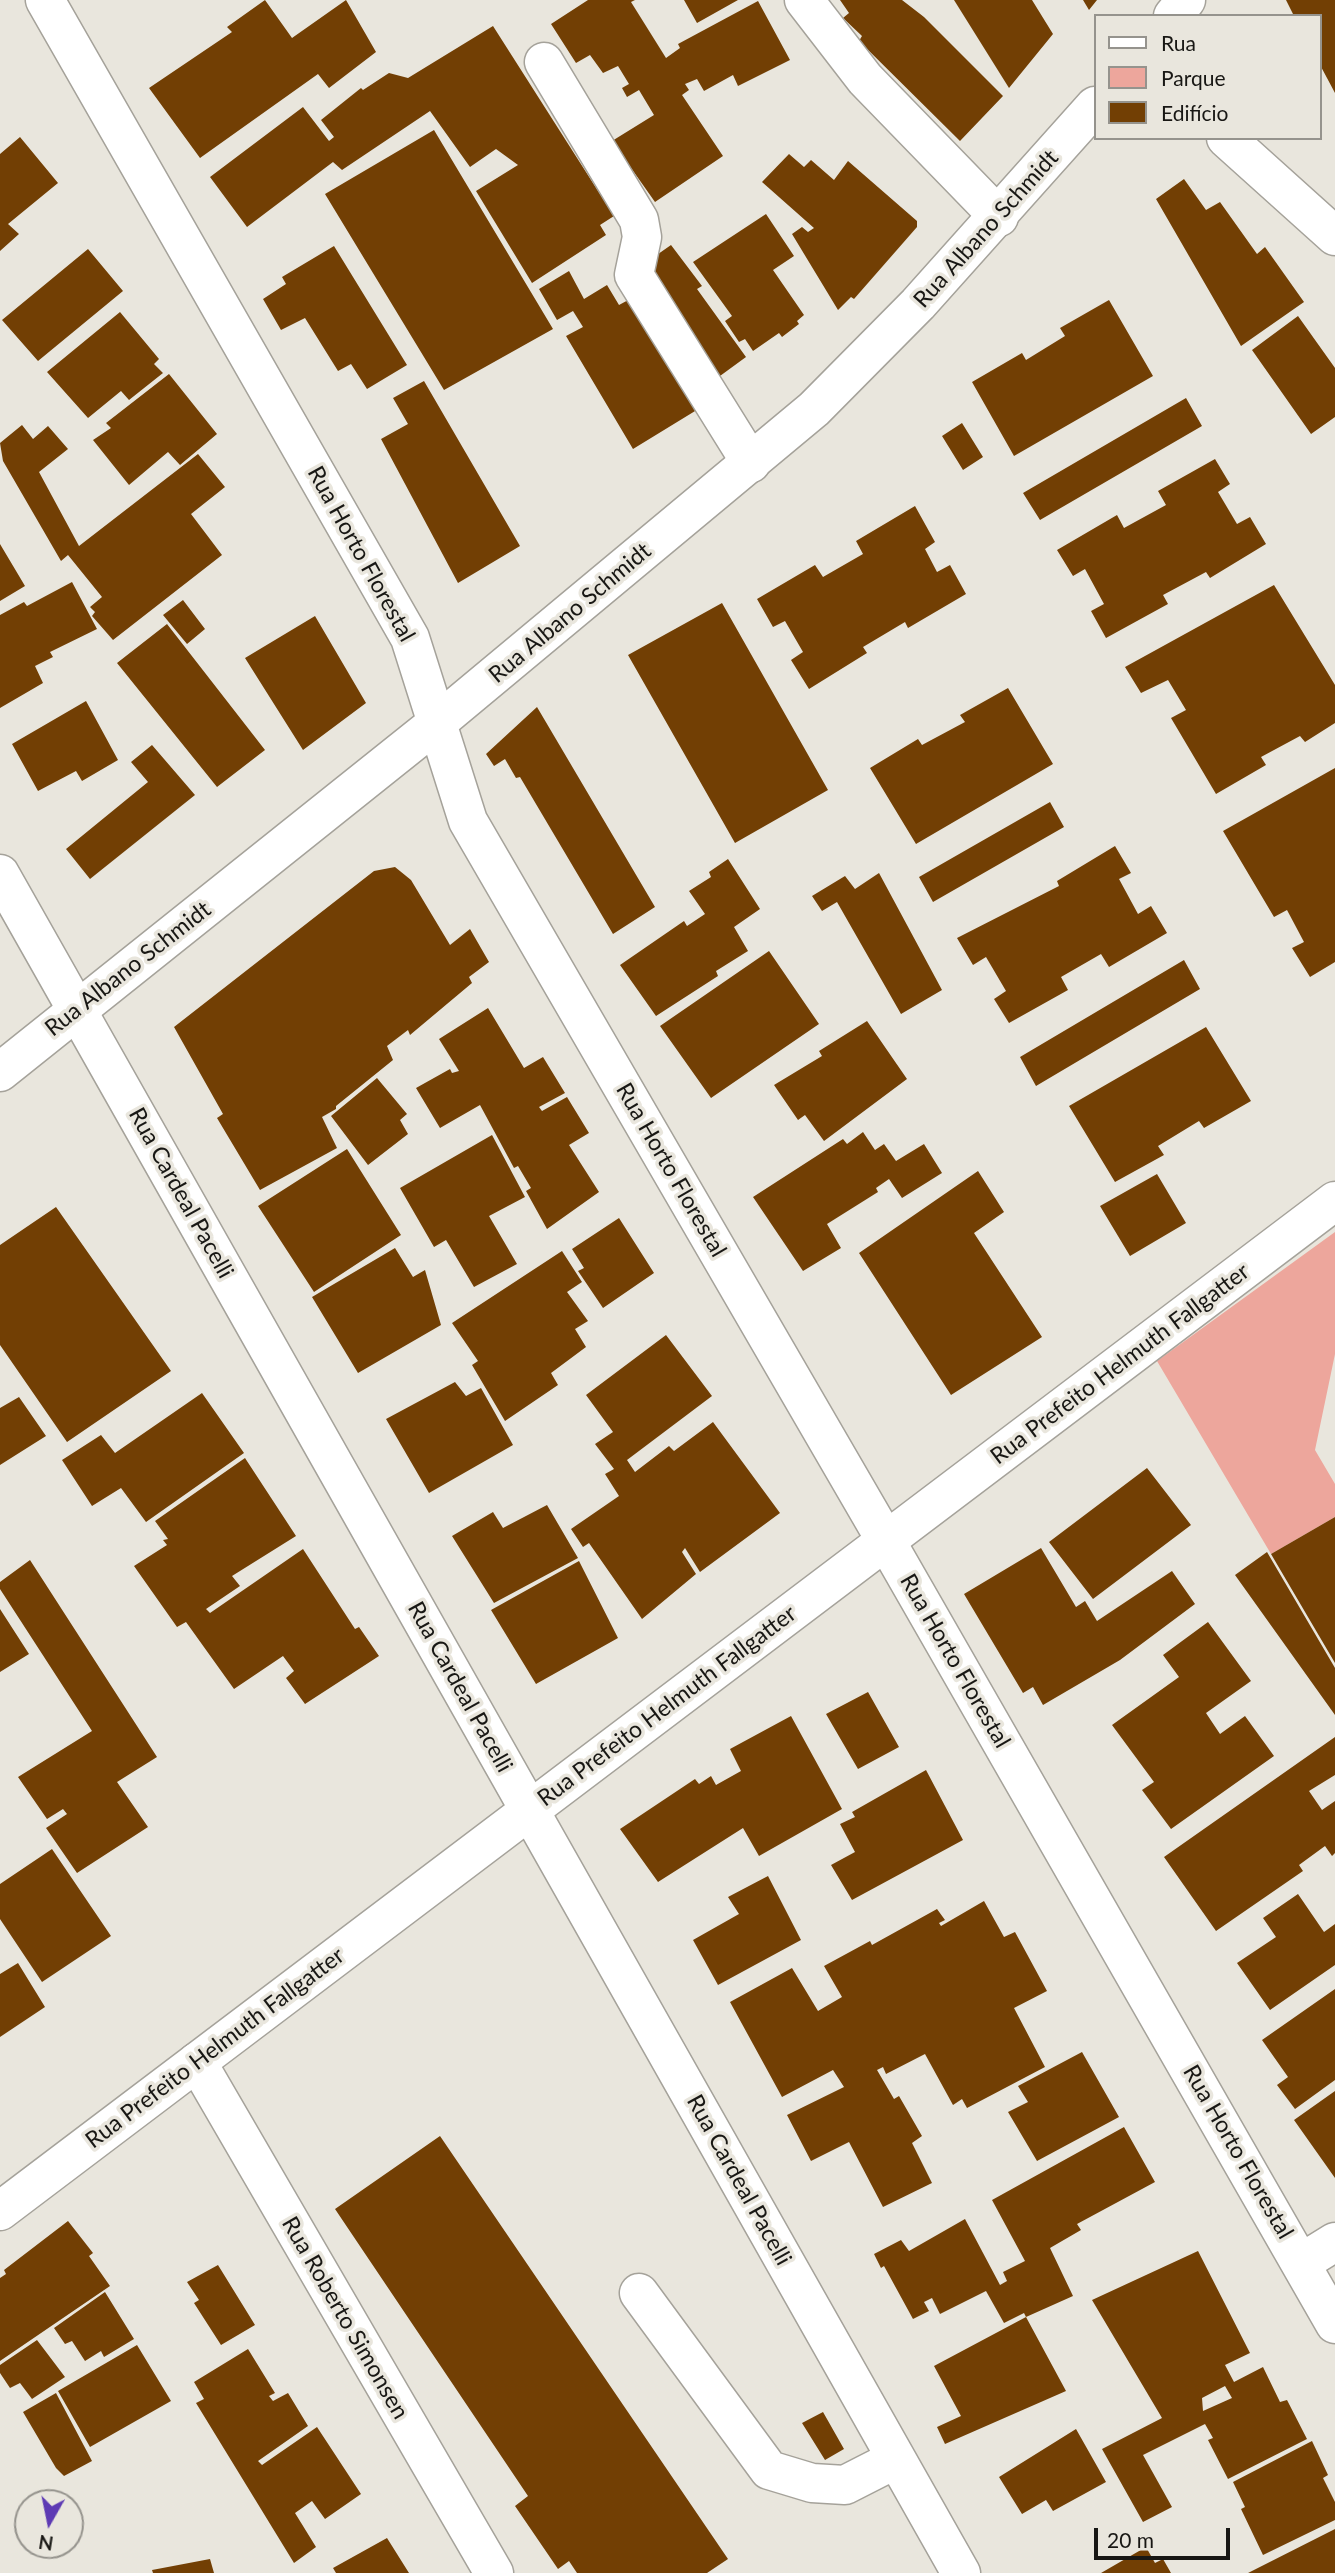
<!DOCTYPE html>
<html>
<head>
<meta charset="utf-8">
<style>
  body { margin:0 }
  #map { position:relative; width:1335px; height:2573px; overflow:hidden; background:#e9e6dd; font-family:Lato,sans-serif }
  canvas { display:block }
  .legend { position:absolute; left:1094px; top:14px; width:228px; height:126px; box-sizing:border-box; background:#e9e6dd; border:2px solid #95938d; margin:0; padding:9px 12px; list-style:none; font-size:21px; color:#181714 }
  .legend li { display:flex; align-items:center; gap:14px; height:35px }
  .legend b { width:35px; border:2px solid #95938d }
  .north { position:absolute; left:14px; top:2489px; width:70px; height:70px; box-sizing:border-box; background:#e9e6dd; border:2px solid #95938d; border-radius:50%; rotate:189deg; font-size:19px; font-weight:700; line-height:28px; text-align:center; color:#181714 }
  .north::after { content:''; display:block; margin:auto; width:24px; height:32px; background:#5e3bb4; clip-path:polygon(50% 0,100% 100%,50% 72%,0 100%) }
  .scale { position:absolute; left:1094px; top:2528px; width:136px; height:32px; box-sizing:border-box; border:4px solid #181714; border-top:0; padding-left:9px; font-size:21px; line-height:24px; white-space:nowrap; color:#181714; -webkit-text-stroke:5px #e9e6dd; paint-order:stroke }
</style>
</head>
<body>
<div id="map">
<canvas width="1335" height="2573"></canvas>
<ul class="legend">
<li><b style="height:9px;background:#fff"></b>Rua</li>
<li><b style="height:19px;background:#eda69c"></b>Parque</li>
<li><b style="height:19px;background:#723f04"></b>Edifício</li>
</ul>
<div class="north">N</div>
<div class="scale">20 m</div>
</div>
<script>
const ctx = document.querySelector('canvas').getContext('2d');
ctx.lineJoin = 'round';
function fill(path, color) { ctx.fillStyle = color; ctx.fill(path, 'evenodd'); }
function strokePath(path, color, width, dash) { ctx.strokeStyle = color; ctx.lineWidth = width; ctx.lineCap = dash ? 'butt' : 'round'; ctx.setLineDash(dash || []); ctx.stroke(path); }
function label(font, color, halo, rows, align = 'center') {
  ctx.font = font + ' Lato,sans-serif'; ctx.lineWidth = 7; ctx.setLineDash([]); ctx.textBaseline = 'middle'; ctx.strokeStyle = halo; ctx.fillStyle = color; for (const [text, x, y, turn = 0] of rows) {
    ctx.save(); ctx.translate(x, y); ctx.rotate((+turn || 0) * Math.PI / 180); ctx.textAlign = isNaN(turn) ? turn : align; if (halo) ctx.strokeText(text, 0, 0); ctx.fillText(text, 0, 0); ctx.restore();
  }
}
fill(new Path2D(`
  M1335,1232V1354L1315,1450L1335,1484V1517L1271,1554L1157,1361Z`), '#eda69c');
fill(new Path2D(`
  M265,0L292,38L346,0L376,52L329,88L318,74L200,158L149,88L232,32L227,27Z
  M588,0H635L631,2L666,58L680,48L678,44L758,1L790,60L738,86L733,75L704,91L697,79L685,84L689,90L682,95L723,156L655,202L612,141L654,115L639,90L627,97L622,88L629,84L618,66L603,73L590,55L576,63L551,24Z
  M684,0H738L697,23Z
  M840,0H902L924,17L1003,96L960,141L859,41L862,36L843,18L849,13Z
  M954,0H1032L1053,34L1009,88Z
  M1083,0H1097L1089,10Z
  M1286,0H1335V93L1319,63V16H1294Z
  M493,26L614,216L600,225L606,235L532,283L476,191L518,165L496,149L470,167L430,111L342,170L333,162L247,227L210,177L303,107L329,141L334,137L321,120L361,88L363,90L389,73L408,78Z
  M434,130L553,329L444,390L325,194Z
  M20,137L58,183L8,224L19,234L0,251V154Z
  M789,154L804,167L811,160L834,180L848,161L917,221V227L854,299L851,297L838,310L792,234L802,227L808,232L814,228L762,182Z
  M1184,179L1206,210L1220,202L1257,254L1265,247L1304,302L1241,346L1156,199Z
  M766,214L794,256L773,270L804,315L797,321L799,324L782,337L779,333L753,351L745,339L739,342L725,321L732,316L693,262Z
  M671,245L702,286L697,289L746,357L709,384L641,266Z
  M334,246L407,365L367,389L351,364L338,371L305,318L281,330L263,299L286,284L282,277Z
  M88,249L123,291L38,361L2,320Z
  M569,271L584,299L607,285L619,305L632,298L700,408L633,449L566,336L583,327L573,311L557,320L539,289Z
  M1109,300L1153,376L1014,456L972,382L1022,353L1026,360L1065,336L1060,328Z
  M120,312L159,359L154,364L163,373L129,400L121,391L88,418L47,372Z
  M1298,316L1335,368V417L1311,434L1252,350Z
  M169,374L217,434L180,465L168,452L129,485L93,440L111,428L106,423Z
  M424,381L520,546L458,583L381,439L408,424L393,398Z
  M1186,398L1202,426L1040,520L1023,493Z
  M962,423L983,457L963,470L942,436Z
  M22,425L33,439L48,426L68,449L39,472L79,546L198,454L225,487L191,514L222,555L113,640L92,616L95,612L90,607L102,597L68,555L61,561L3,461L0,443Z
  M1215,459L1230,484L1218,492L1237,524L1250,517L1266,544L1210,578L1206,572L1163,595L1168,604L1106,638L1091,611L1104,604L1085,569L1073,576L1057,550L1117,515L1124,528L1166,505L1158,491Z
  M915,506L935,542L925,549L937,572L950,565L966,594L908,628L905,622L863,647L867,653L809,689L791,660L803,652L785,621L773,627L757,599L815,565L823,577L863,554L856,541Z
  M0,544L25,586L0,601Z
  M72,582L97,629L50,652L53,657L35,666L43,683L0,708V615L24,602L27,606Z
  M1274,585L1335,685V723L1305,742L1300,736L1261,757L1266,765L1216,794L1171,718L1186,710L1168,680L1141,693L1125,667Z
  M183,600L205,629L187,644L163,615Z
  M722,603L828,790L735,843L628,655Z
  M315,616L366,703L303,750L245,658Z
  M167,624L265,750L217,787L117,663Z
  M1008,688L1053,764L916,844L870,768L918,739L922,745L965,722L960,715Z
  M86,701L118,760L82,781L76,771L38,791L12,744Z
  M537,707L655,907L613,934L520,777L516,778L505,759L494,766L486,754Z
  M152,745L195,795L90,879L66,849L148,782L131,762Z
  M1335,768V962L1310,977L1292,948L1304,942L1287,910L1274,917L1223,831Z
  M1050,802L1064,827L933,902L919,877Z
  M1115,846L1131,873L1119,879L1138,914L1151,906L1167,933L1109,967L1101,954L1061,977L1068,990L1009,1023L994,999L1006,991L986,957L973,965L957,938L1059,886L1057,881Z
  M728,859L760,909L734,927L748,951L716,971L718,976L656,1016L620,965L684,921L687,926L705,914L689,891L711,877L709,872Z
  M395,867L411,880L450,945L470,929L489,962L469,977L472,983L410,1035L408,1030L387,1046L393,1060L336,1106V1109L322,1117L337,1148L260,1190L217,1118L223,1114L174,1027L374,871Z
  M879,873L942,990L901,1014L837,902L822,911L812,896L845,876L855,889Z
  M769,951L819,1024L711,1098L660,1026Z
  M1184,960L1200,989L1036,1086L1020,1057Z
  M488,1008L524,1068L543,1057L565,1093L539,1107L542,1111L567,1097L589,1133L569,1145L599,1192L547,1229L526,1191L531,1188L518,1166L514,1168L480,1105L440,1128L416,1088L450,1069L452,1073L459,1071L439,1039Z
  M867,1021L907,1079L824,1141L805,1115L798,1120L774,1085L822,1056L819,1051Z
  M1206,1027L1251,1101L1204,1128L1199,1121L1158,1146L1164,1155L1115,1182L1069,1106Z
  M377,1078L407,1114L400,1120L408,1134L368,1165L331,1116Z
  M863,1132L875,1150L884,1144L896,1161L924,1144L942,1173L902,1198L889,1179L876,1188L878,1192L827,1224L841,1248L803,1271L753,1197L843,1139L847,1144Z
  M492,1135L525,1197L489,1216L517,1264L474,1287L446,1240L434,1247L400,1188Z
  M347,1149L401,1235L314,1292L258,1206Z
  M978,1171L1004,1212L974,1233L1042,1337L951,1395L859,1253Z
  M1157,1174L1186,1223L1130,1256L1100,1206Z
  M56,1207L171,1371L67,1442L0,1345V1245Z
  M619,1218L654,1273L603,1308L578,1271L584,1268L572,1249Z
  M395,1248L413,1277L425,1270L441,1325L358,1373L312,1297Z
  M562,1251L582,1282L567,1292L588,1321L575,1329L586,1347L551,1373L558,1385L505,1421L472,1365L478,1361L452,1323Z
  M666,1335L712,1396L627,1460L635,1472L669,1446L674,1451L713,1422L780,1513L700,1572L685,1548L682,1552L696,1574L642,1619L589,1543L583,1547L571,1529L619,1496L605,1474L614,1469L595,1444L613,1432L586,1395Z
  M455,1382L466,1396L481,1388L513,1445L429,1493L386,1419Z
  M202,1393L244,1453L146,1522L121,1488L92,1506L62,1460L101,1435L115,1453Z
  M19,1397L46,1436L0,1465V1408Z
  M245,1458L296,1536L232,1576L240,1586L206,1609L210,1613L303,1549L355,1629L359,1627L379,1656L305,1704L286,1678L294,1671L283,1656L234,1689L186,1622L177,1627L134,1566L167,1545L163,1540L168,1539L155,1521Z
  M1147,1468L1191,1525L1093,1599L1049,1542Z
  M547,1505L578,1558L494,1603L452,1536L493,1512L503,1528Z
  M1335,1517V1663L1271,1554Z
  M1041,1548L1076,1607L1085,1601L1097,1621L1172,1571L1195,1604L1120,1660L1043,1705L1033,1687L1023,1693L964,1594Z
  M1267,1552L1335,1668V1715L1235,1575Z
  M30,1560L157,1757L117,1782L148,1827L77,1873L46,1828L67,1814L63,1809L47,1819L18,1777L92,1731L0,1589V1582Z
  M579,1561L618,1638L536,1684L491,1610Z
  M0,1609L29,1654L0,1672Z
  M1208,1622L1251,1681L1206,1713L1220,1734L1245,1716L1274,1756L1171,1829L1142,1790L1154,1782L1112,1725L1179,1677L1163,1655Z
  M868,1692L899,1747L858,1769L826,1714Z
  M791,1716L842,1809L759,1856L743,1828L658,1882L620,1829L695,1779L699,1784L711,1776L716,1785L741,1771L730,1749Z
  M1335,1737V1775L1309,1791L1322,1810L1335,1801V1853L1332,1856L1325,1846L1299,1865L1303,1871L1216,1931L1164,1857Z
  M926,1770L963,1840L852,1900L831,1865L855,1852L840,1824L855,1817L852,1812Z
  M52,1849L111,1936L42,1982L0,1919V1884Z
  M768,1876L801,1940L718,1985L693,1940L739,1914L728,1897Z
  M1298,1894L1324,1932L1335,1924V1965L1270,2010L1237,1963L1276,1937L1263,1918Z
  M984,1901L1004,1937L1015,1932L1047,1991L1014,2008L1045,2067L967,2108L962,2099L953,2105L925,2054L886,2074L883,2067L877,2070L894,2099L899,2096L922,2136L912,2143L932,2183L883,2207L849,2142L811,2161L787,2115L844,2087L833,2070L782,2097L730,2002L792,1968L818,2011L842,1997L824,1966L870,1941L872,1945L937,1909L945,1920L939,1923L941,1926Z
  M18,1963L45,2007L0,2037V1974Z
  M1335,1989V2080L1295,2109L1277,2085L1288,2077L1262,2040Z
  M1082,2052L1119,2117L1037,2161L1008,2112L1028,2102L1018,2086Z
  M1335,2091V2178L1294,2120Z
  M1124,2127L1155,2182L1077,2224L1081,2230L1050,2248L1073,2296L1026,2317L1066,2391L945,2444L937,2427L961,2416L934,2366L1026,2317L1024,2313L1004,2323L986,2291L940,2314L932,2298L924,2302L929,2311L913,2319L884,2266L881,2268L874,2254L901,2240L909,2251L965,2219L1000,2285L1007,2281L1003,2272L1025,2261L992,2200Z
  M440,2136L728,2559L707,2573H577L569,2561L558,2569L515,2506L528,2496L335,2209Z
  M68,2221L93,2253L89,2256L110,2286L0,2361V2278L6,2274L4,2270Z
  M1198,2251L1250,2353L1225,2365L1234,2382L1263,2367L1280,2402L1287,2400L1307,2439L1228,2479L1208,2440L1213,2438L1205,2424L1143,2455L1172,2507L1143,2522L1102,2449L1162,2418L1092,2300ZM1225,2386L1232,2398L1203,2411L1202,2398Z
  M218,2265L255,2325L221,2345L194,2303L199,2300L187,2282Z
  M105,2292L134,2339L104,2357L101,2351L85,2361L72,2341L65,2344L54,2328Z
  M37,2340L65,2377L32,2399L20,2383L10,2388L0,2373V2365Z
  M137,2345L171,2401L90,2447L58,2391Z
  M248,2349L275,2393L269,2396L273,2401L288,2393L308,2426L258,2461L262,2465L317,2427L361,2494L325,2519L312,2501L295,2513L316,2547L294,2563L196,2403L204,2399L194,2382Z
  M56,2393L92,2461L64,2476L56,2468L23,2412Z
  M823,2412L844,2449L825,2460L802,2423Z
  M1076,2429L1106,2482L1053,2511L1046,2500L1022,2514L999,2477Z
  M1312,2441L1328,2475L1323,2478L1335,2502V2520L1263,2555L1241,2509L1245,2507L1233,2482Z
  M1335,2529V2573H1248Z
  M387,2538L409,2573H336L333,2568Z
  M1146,2547L1155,2563L1163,2559L1171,2573H1101Z
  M210,2559L214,2573H153L152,2570Z`), '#723f04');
const minor = new Path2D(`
  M45,0L410,638L468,821L886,1541L1335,2324
  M804,0L865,79L999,217
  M544,62L639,220L642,237L634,275L751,463
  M1226,138L1335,236
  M0,874L961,2573
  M197,2062L494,2573
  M1301,2263L1335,2242
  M639,2293L769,2470L812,2483L845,2485L896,2459`);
const major = new Path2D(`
  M1173,16L1186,0
  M0,1072L438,722L814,409L918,304L1095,106
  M0,2211L1335,1201`);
strokePath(minor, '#a5a29a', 41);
strokePath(major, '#a5a29a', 41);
strokePath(minor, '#fff', 38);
strokePath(major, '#fff', 38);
label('23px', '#181714', '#e9e6dd', [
  ["Rua Albano Schmidt",986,229,-48],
  ["Rua Horto Florestal",361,554,61],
  ["Rua Albano Schmidt",570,613,-40],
  ["Rua Albano Schmidt",128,969,-38],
  ["Rua Horto Florestal",671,1170,60],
  ["Rua Cardeal Pacelli",181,1193,61],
  ["Rua Prefeito Helmuth Fallgatter",1120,1364,-37],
  ["Rua Horto Florestal",955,1661,60],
  ["Rua Cardeal Pacelli",460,1687,61],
  ["Rua Prefeito Helmuth Fallgatter",667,1706,-37],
  ["Rua Prefeito Helmuth Fallgatter",215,2048,-37],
  ["Rua Horto Florestal",1238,2152,60],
  ["Rua Cardeal Pacelli",739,2180,61],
  ["Rua Roberto Simonsen",345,2318,60]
]);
</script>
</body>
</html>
